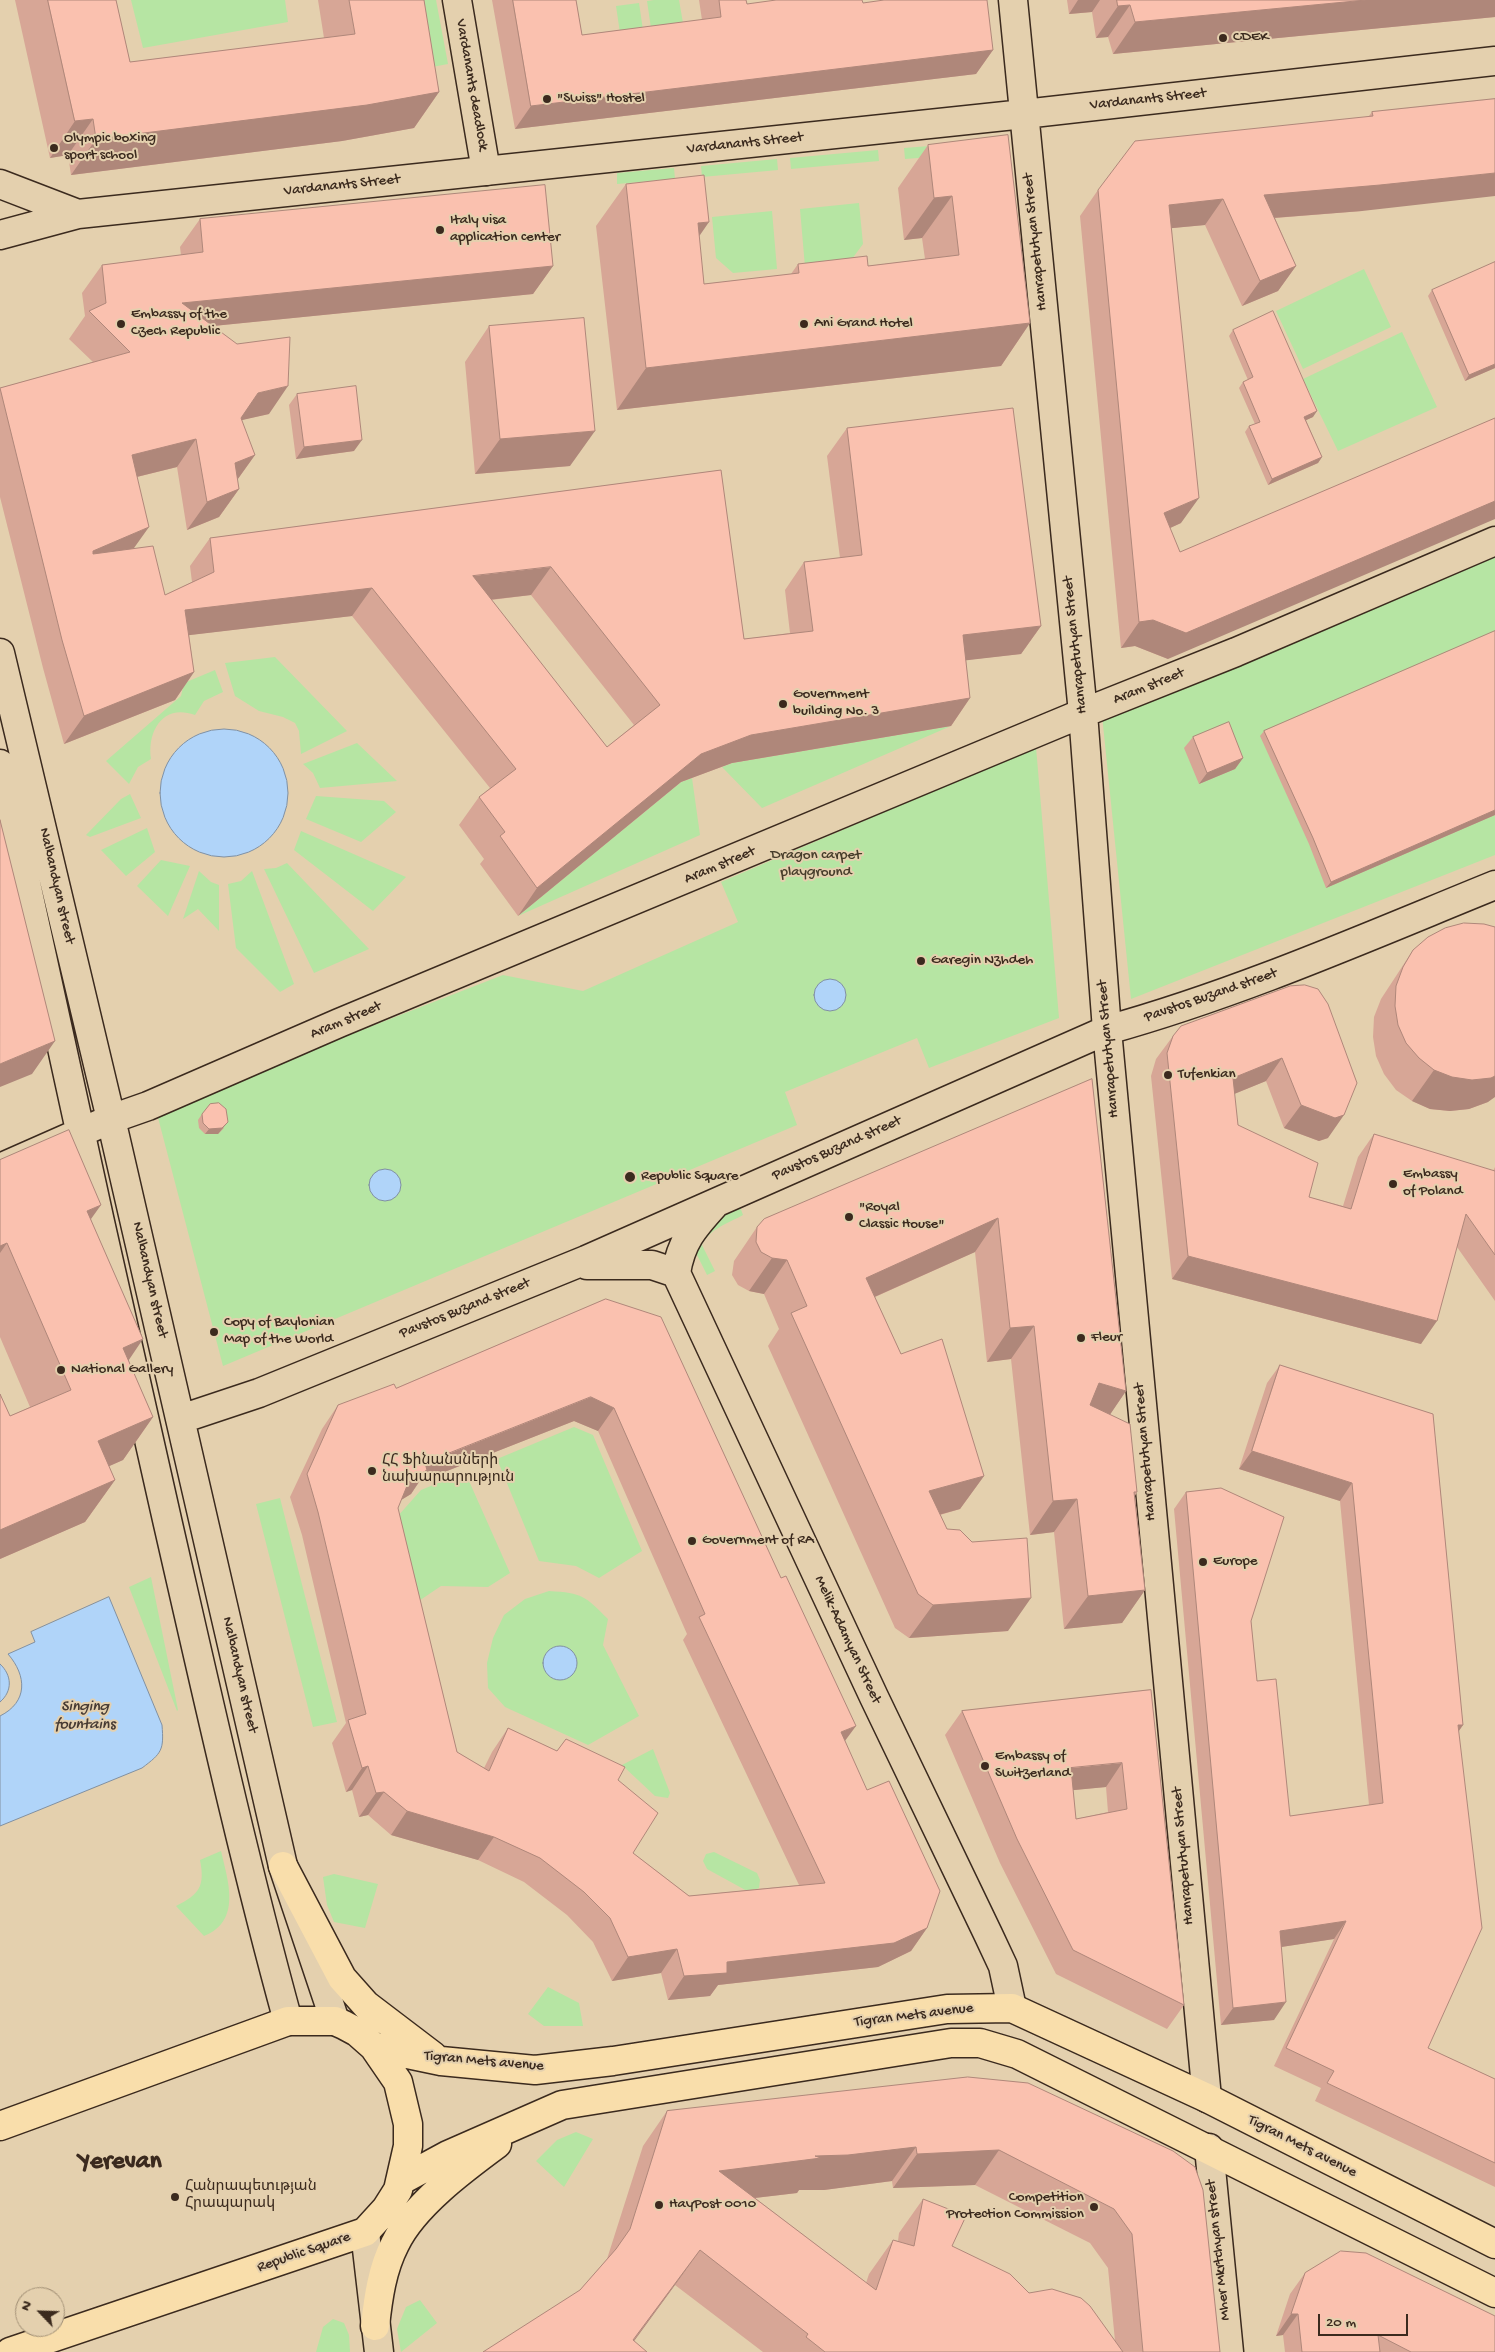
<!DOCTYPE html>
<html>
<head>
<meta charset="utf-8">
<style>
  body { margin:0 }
  #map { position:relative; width:1495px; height:2352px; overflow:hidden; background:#e4d0ae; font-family:"Gochi Hand",sans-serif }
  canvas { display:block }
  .north { position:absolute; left:15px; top:2287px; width:50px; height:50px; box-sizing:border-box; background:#e4d0ae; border:1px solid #a08e74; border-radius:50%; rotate:294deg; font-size:14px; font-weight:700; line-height:20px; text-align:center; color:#3b2a1e }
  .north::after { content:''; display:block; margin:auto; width:18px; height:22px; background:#3b2a1e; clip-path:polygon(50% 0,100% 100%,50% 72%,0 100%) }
  .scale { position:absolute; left:1318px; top:2314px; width:90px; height:22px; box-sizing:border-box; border:2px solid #3b2a1e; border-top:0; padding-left:6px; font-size:15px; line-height:18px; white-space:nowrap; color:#3b2a1e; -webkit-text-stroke:4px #e4d0ae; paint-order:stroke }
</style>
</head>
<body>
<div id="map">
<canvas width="1495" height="2352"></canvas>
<div class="north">N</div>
<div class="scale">20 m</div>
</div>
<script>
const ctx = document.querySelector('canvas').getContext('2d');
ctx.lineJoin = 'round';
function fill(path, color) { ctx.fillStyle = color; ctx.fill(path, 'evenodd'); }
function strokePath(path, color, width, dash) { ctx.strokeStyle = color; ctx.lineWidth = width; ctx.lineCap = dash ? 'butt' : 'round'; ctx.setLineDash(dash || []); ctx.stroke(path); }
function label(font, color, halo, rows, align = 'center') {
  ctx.font = font + ' "Gochi Hand","Noto Sans Armenian",sans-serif'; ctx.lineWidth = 4; ctx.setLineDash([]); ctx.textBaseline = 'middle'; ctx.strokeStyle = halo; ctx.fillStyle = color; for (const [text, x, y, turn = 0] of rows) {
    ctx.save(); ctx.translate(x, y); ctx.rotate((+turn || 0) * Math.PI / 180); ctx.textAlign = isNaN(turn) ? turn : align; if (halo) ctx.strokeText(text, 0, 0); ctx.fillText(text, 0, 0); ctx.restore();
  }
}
fill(new Path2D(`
  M131,0H285L288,22L143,48Z
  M420,0H436L448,64L432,67Z
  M654,0H679L683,23L651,28L647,1Z
  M639,3L643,30L620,33L616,6Z
  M955,144L956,155L905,159L904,148Z
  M878,150L879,161L791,169L790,158Z
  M777,159L778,170L702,177L701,166Z
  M674,168L675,179L617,184V173Z
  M859,203L863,244L849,263L805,267L800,209Z
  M772,211L777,269L733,273L716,258L712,217Z
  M1364,269L1391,327L1303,369L1276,311Z
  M1402,332L1437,407L1338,451L1303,379Z
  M1495,551V855L1131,999L1102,715Z
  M275,657L347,731L301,754L299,731L295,723L283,717L259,711L235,696L225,663Z
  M215,670L223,692L204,701L195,715C163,703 147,731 151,759L138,767L129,784L106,761L181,696L184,683Z
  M951,726L762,808L722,767L732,763Z
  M357,743L397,781L320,788L313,773L303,764Z
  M1036,747L1059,1018L929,1068L917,1038L785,1092L797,1125L223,1366L156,1110L503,975L583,991L738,922L721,882Z
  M692,778L700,835L518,916L681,782Z
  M130,794L141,818L90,837L86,835L121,799Z
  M316,796L384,801L396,812L361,842L306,819Z
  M147,828L155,852L126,876L101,850Z
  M301,831L406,877L373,911L294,850Z
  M161,860L190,866L168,916L137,886Z
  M287,863L369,949L314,973L264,869L276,868Z
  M199,871L211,882L219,885V931L198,909L183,919Z
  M252,871L294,984L280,992L236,948L228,884L241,881Z
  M739,1204L743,1215C729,1223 709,1229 702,1245L715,1271L707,1275L694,1249L701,1224Z
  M574,1427L593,1435L642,1551L599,1578L576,1566L539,1561L497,1459Z
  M465,1472L510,1573L488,1587L441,1586L407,1609L397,1517L421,1490Z
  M280,1498L337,1722L313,1727L256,1504Z
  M151,1577L178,1710L177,1711L129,1587Z
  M549,1591C583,1593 585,1596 608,1619L603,1645L639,1716L588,1745L505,1707L488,1688L487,1663L493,1638L504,1615L525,1599Z
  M653,1749L670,1793L668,1798L655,1796L622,1765Z
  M221,1851C228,1881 242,1921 204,1936L176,1906C200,1894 205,1886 200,1860Z
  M714,1852L757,1873L760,1880L759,1888L749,1892L707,1869L703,1861L706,1854Z
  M334,1874L378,1884L365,1928L334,1922L327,1905L323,1877Z
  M548,1987L579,2003L583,2026H544L528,2014Z
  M576,2132L593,2139L564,2187L536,2161L557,2140Z
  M420,2300L437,2323L401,2352L397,2329L406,2307Z
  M333,2319L344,2323L349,2335L350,2352H316L323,2327Z`), '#b6e5a3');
const water = new Path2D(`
  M160 793a64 64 0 1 1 128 0a64 64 0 1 1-128 0Z
  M814 995a16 16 0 1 1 32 0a16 16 0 1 1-32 0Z
  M369 1185a16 16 0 1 1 32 0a16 16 0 1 1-32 0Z
  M109,1597L162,1725C164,1750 162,1753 142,1768L0,1826V1716C28,1702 27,1676 8,1654L35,1642L31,1632Z
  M543 1663a17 17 0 1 1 34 0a17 17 0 1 1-34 0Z
  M0,1664C12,1675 13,1691 0,1702Z`);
fill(water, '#b0d4f9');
strokePath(water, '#8190a1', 1);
const street = new Path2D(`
  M457,0L486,171`);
const secondary = new Path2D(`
  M1013,0L1083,713L1107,1030L1207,2098
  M0,184L78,214L1024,114L1495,61
  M0,235L78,214
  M0,653L111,1119L283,1866L335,2021
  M0,764C55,1018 110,1271 168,1524C206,1690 243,1857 288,2021
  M0,1168L111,1119L148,1106L339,1023L1083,713L1236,652L1495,541
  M714,1205C693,1228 681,1242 676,1273L874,1697L988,1934L1003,1966L1012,2008
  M587,1265H652L676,1273
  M181,1419L259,1393L586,1260L1107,1030C1240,993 1367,937 1495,885
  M1209,2148L1229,2352
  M365,2232L379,2352`);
const primary = new Path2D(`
  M283,1866L342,1978L366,2005L433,2056
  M374,2047L441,2061L535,2070L613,2061L947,2009L1012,2008L1207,2098L1495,2244
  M0,2126L288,2021H335L344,2025L357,2032L374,2047L398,2082L408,2124V2146L398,2190L386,2209L365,2232L10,2352
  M400,2181L448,2155L562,2105L951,2043H980L1017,2054L1495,2293
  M375,2326C378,2298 382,2269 395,2244C413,2206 463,2169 497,2144`);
strokePath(street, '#3b2a1e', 31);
strokePath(secondary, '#3b2a1e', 31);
strokePath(primary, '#3b2a1e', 31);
strokePath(street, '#e4d0ae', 28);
strokePath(secondary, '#e4d0ae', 28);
strokePath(primary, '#f9deab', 28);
fill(new Path2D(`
  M15,0H116L130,62L324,38L318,0H424L439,92L414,128L342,141L71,175L68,155L50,158Z
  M492,0H576L582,35L702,20L699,0H746L747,4L863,3L993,50L976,74L515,129Z
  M1067,0H1495V17L1113,54L1108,37L1096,38L1092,12L1069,14Z
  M1495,99L1362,211L1275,218L1296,266L1278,291L1242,306L1205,225L1172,228L1181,523L1170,528L1168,659L1135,646L1121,648L1080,216L1098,190L1369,116L1372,112Z
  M928,145L1030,323L1001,366L617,410L596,226L626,184L699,236L704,284L791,274L798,264L868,266L925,259L922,238L904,240L898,188Z
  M200,219L553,266L533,294L213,326L269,414L241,420L255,455L237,480L239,489L219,517L187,530L177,467L137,477L134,548L165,595L192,582L190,566L210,538L721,470L744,639L790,633L785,590L804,562L840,558L827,456L847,428L1041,626L1021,654L966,660L970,698L951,726L732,763L681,782L518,916L480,864L484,859L459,825L479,797L490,788L352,616L189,635L194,672L175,700L64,744L43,668L0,497V388L93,362L69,339L85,316L82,293L102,265L181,255L180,247ZM531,595L634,725L607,747L491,600Z
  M1432,290L1495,368L1465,381L1428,296Z
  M489,326L570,466L475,474L465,362Z
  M1233,330L1313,417L1306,420L1322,457L1318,463L1268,485L1245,432L1249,426L1255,424L1239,388L1243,382L1248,380L1229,336Z
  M297,394L354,451L296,459L289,405Z
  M1264,731L1495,815L1326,888L1309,844L1260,736Z
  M1193,737L1243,758L1235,769L1199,784L1184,748Z
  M1413,950L1488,1102L1469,1109L1450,1111L1430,1109L1412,1101L1396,1090L1384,1074L1376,1056L1373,1037L1374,1017L1381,999Z
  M1290,986L1328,1138L1319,1141L1284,1128L1266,1081L1234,1094L1238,1125L1309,1197L1343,1206L1358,1157L1374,1134L1493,1171L1495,1167V1301L1457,1247L1421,1344L1172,1279L1151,1076L1156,1059L1173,1036Z
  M1092,1079L1126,1391L1110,1414L1137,1492L1135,1496L1145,1590L1122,1623L1064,1629L1054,1532L1030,1535L1011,1359L987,1362L975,1252L875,1297L901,1354L984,1476L960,1509L940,1515L947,1529L1008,1631L909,1638L895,1628L768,1346L779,1329L764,1294L749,1291L738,1285L732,1275L734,1261L757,1227Z
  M202,1114L224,1128L218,1134H205L199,1128L198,1120Z
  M0,1160L91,1219L128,1360L153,1417L123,1460L109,1466L115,1480L85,1522L0,1559V1394L10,1416L30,1407L0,1337Z
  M606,1299L845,1741L927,1928L911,1951L878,1967L718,1985L710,1996L668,2000L661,1973L612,1981L593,1942L567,1915L524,1882L478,1860L391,1835L368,1815L359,1817L352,1790L346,1792L332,1743L346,1723L302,1535L290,1497L322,1429L338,1405L396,1388ZM574,1421L598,1431L687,1634L683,1640L799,1885L689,1896L633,1853L618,1780L566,1739L557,1751L508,1728L492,1752L484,1768L457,1752L398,1508L401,1500L411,1494L419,1482Z
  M1280,1365L1433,1414L1463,1725L1459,1731L1428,2048L1495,2079V2187L1315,2101L1321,2088L1274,2066L1334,1939L1281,1947L1274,2020L1221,2025L1174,1509L1186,1492L1251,1621L1257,1681L1290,1816L1369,1805L1340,1501L1239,1469L1267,1383Z
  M1151,1690L1184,2005L1167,2029L1056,1974L1000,1863L945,1735L962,1711ZM1106,1787L1108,1812L1076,1819L1073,1790Z
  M1028,2083L1220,2352H763L675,2285L634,2341L580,2290L607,2259L643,2146L667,2111ZM892,2181L893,2188L975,2185L1090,2243L1108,2268L1115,2341L1029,2293L952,2246L923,2199L899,2233L898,2241L893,2240L869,2274L866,2283L755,2198L797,2193L799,2190H824Z
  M1305,2273L1495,2352H1285L1283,2335L1276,2336L1290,2294Z`), '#d7a696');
fill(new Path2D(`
  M1078,0H1100L1092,12L1069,14Z
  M1366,0H1495V17L1113,54L1135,22Z
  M1130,5L1108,37L1096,38L1118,6Z
  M993,50L976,74L515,129L531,106Z
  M439,92L414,128L342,141L71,175L96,139Z
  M93,119L68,155L50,158L75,121Z
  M1495,173V196L1362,211L1247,220L1264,195Z
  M952,196L922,238L904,240L934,198Z
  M1223,199L1205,225L1152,230L1169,205Z
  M709,222L680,264L698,223Z
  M553,266L533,294L163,331L182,303Z
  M1296,266L1278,291L1242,306L1260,281Z
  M1030,323L1001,366L617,410L646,368Z
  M1495,364V368L1465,381L1469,375Z
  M288,386L269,414L238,421L258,393Z
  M1317,411L1313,417L1300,423L1304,417Z
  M595,431L570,466L475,474L500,439Z
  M196,439L177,467L112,483L132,455Z
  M362,440L354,451L296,459L304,447Z
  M255,455L235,483V463Z
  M1322,457L1318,463L1268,485L1272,479Z
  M239,489L219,517L187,530L207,502Z
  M1199,498L1181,523L1146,539L1164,513Z
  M1495,501V519L1168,659L1135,646L1121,648L1139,622Z
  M149,527L129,555L73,579L93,551Z
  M551,567L531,595L453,604L473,576Z
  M372,588L352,616L165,638L185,610Z
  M1041,626L1021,654L943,663L963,635Z
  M194,672L175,700L64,744L84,716Z
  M970,698L951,726L732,763L681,782L518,916L537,888L701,754L751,735Z
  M1243,758L1235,769L1199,784L1207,773Z
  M1495,810V815L1326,888L1331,882Z
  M55,1041L32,1074L0,1087V1064Z
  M1282,1058L1266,1081L1217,1101L1233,1078Z
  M1434,1070L1495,1076V1097L1488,1102L1469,1109L1450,1111L1430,1109L1412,1101Z
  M1301,1105L1344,1115L1328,1138L1319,1141L1284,1128Z
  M228,1122L218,1134H205L209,1129Z
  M101,1205L71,1247L87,1211Z
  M998,1218L975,1252L843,1311L866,1278Z
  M7,1243L0,1253V1246Z
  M1188,1256L1437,1321L1421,1344L1172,1279Z
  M772,1258L787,1260L764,1294L749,1291Z
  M1034,1326L1011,1359L987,1362L1010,1328Z
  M143,1339L114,1382L123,1348Z
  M1099,1383L1126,1391L1103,1425L1075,1416Z
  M591,1397L614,1408L598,1431L574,1421L419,1482L411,1494L393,1505L409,1481L425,1463Z
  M153,1417L123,1460L69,1484L98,1441Z
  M1252,1451L1352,1483L1340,1501L1239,1469Z
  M984,1476L960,1509L906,1524L929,1491Z
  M115,1480L85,1522L0,1559V1530Z
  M1077,1499L1054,1532L1030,1535L1053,1501Z
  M1145,1590L1122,1623L1064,1629L1088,1596Z
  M1031,1598L1008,1631L909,1638L933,1605Z
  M1458,1725H1463L1451,1742Z
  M856,1726L839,1749L841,1732Z
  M1122,1763L1106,1787L1054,1792L1071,1768Z
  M368,1766L352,1790L346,1792L362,1768Z
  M384,1792L368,1815L359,1817L376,1793Z
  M407,1811L494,1837L478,1860L391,1835Z
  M1346,1921L1334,1939L1268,1949L1280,1931Z
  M927,1928L911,1951L878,1967L718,1985L710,1996L668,2000L684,1976L727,1962Z
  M677,1949L661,1973L612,1981L628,1957Z
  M1286,2002L1274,2020L1221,2025L1233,2008Z
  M916,2147L892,2181L824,2190H799L797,2193L695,2205L719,2171L815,2156Z
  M999,2150L975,2185L893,2188L917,2154Z
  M700,2250L675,2285L626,2352H625Z
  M1291,2314H1298L1283,2335L1276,2336Z`), '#af877a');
const building = new Path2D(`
  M48,0H116L130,62L355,34L349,0H424L439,92L367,105L96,139L93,119L75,121Z
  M513,0H576L582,35L721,17L719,0H746L747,4L776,0H862L863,3L884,0H987L993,50L531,106Z
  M1117,0H1366L1135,22L1130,5L1118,6Z
  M1495,99V173L1380,185L1264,195L1296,266L1260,281L1223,199L1169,205L1199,498L1164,513L1180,552L1495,418V501L1186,633L1153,620L1139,622L1098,190L1135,141L1373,116L1372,112Z
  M1008,135L1030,323L646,368L626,184L704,175L709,222L698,223L704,284L799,273L798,264L867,256L868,266L959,255L952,196L934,198L928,145Z
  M545,185L553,266L182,303L237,344L290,337L288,386L258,393L241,418L255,455L235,463L239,489L207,502L196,439L132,455L149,527L93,551V554L153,546L165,595L214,572L210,538L721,470L744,639L813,631L804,562L862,555L847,428L1013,408L1041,626L963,635L970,698L751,735L701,754L537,888L500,836L505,832L479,797L516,769L372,588L185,610L194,672L84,716L62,640L0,388L130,352L89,311L106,303L102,265L203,252L200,219ZM551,567L660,705L607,747L473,576Z
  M1495,262V364L1469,375L1432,290Z
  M1273,311L1317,411L1304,417L1322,457L1272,479L1249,426L1260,422L1243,382L1253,377L1233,330Z
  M584,318L595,431L500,439L489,326Z
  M356,386L362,440L304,447L297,394Z
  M1495,631V810L1331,882L1313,838L1264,731Z
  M1229,722L1243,758L1207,773L1193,737Z
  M0,820L55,1041L0,1064Z
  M1464,923L1484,924L1495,927V1076L1491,1078L1472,1080L1452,1077L1434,1070L1419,1058L1406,1043L1398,1025L1395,1006L1396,986L1403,967L1413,950L1428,937L1445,928Z
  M1305,985L1318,989L1328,1004L1357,1083L1344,1115L1335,1118L1301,1105L1282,1058L1233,1078L1238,1125L1318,1163L1309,1197L1351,1209L1374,1134L1495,1171V1255L1466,1214L1437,1321L1188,1256L1167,1053L1173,1036L1181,1026L1290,986Z
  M1092,1079L1126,1391L1099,1383L1090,1405L1130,1424L1137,1492H1134L1145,1590L1088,1596L1077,1499L1053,1501L1034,1326L1010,1328L998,1218L866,1278L901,1354L942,1339L984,1476L929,1491L947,1529L960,1530L972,1542L1027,1538L1031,1598L933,1605L918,1594L791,1313L807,1306L787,1260L772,1258L761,1252L756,1242L757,1227L764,1219Z
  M219,1103L226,1109L228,1122L222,1128L209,1129L203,1123L202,1114L210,1104Z
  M69,1130L101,1205L87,1211L143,1339L123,1348L153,1417L98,1441L115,1480L0,1530V1394L10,1416L71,1390L7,1243L0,1246V1160Z
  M606,1299L661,1317L781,1578L786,1576L856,1726L841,1732L867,1790L889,1781L940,1891L927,1928L894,1943L727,1962V1973L684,1976L677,1949L628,1957L610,1918L584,1892L540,1858L494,1837L407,1811L384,1792L376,1793L368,1766L362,1768L348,1720L366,1714L318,1512L307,1474L338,1405L394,1384L396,1388ZM591,1397L614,1408L705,1614L699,1617L825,1883L689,1896L633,1853L658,1813L618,1780L625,1767L566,1739L557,1751L508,1728L489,1771L457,1752L398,1508L409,1481L427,1470L425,1463Z
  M1280,1365L1433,1414L1463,1725H1458L1482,1928L1428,2048L1495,2079V2163L1327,2083L1334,2071L1286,2048L1346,1921L1280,1931L1286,2002L1233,2008L1186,1492L1221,1488L1284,1517L1251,1621L1257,1681L1276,1679L1290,1816L1383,1803L1352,1483L1252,1451Z
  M1151,1690L1184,2005L1073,1950L1017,1839L962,1711ZM1122,1763L1127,1809L1076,1819L1071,1768Z
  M968,2077L1028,2083L1173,2151L1195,2167L1203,2190L1220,2352H1143L1132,2234L1114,2209L999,2150L917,2154L916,2147L848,2155L815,2156L821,2158L719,2171L876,2290L893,2240L914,2246L923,2199L966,2216L952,2246L1010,2274L1029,2293L1052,2289L1081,2298L1090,2306L1123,2352H825L806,2337L808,2334L700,2250L633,2340L647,2352H483L580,2290L616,2249L630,2229L667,2111Z
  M1341,2251L1366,2253L1495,2316V2352H1411L1378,2335L1380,2352H1302L1298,2314H1291L1305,2273Z`);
fill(building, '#fac1af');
strokePath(building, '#af877a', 1);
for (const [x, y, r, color] of [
  [1223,38,5,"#3b2a1e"],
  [547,99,5,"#3b2a1e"],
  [54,148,5,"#3b2a1e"],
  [440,230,5,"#3b2a1e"],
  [121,324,5,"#3b2a1e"],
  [804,324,5,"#3b2a1e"],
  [783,704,5,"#3b2a1e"],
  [921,961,5,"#3b2a1e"],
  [1168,1075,5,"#3b2a1e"],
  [630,1177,6,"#3b2a1e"],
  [1393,1184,5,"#3b2a1e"],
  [849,1217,5,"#3b2a1e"],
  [214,1332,5,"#3b2a1e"],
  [1081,1338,5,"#3b2a1e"],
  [61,1370,5,"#3b2a1e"],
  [372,1471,5,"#3b2a1e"],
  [692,1541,5,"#3b2a1e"],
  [1203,1562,5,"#3b2a1e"],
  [985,1766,5,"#3b2a1e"],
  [175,2197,5,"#3b2a1e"],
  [659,2205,5,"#3b2a1e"],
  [1094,2207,5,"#3b2a1e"]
]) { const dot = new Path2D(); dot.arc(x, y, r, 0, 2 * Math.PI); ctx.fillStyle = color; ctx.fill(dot); strokePath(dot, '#e4d0ae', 2); }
label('15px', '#3b2a1e', '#e4d0ae', [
  ["CDEK",1233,38],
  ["\"Swiss\" Hostel",557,99],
  ["Olympic boxing",64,139],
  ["sport school",64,156],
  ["Italy visa",450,221],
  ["application center",450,238],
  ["Embassy of the",131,315],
  ["Czech Republic",131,332],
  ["Ani Grand Hotel",814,324],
  ["Government",793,695],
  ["building No. 3",793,712],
  ["Garegin Nzhdeh",931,961],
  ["Tufenkian",1178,1075],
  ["Embassy",1403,1175],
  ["of Poland",1403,1192],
  ["Republic Square",641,1177],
  ["\"Royal",859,1208],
  ["Classic House\"",859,1225],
  ["Copy of Baylonian",224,1323],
  ["Map of the World",224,1340],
  ["Fleur",1091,1338],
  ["National Gallery",71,1370],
  ["ՀՀ Ֆինանսների",382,1462],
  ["նախարարություն",382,1479],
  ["Government of RA",702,1541],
  ["Europe",1213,1562],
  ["Embassy of",995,1757],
  ["Switzerland",995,1774],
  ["Հանրապետւթյան",185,2188],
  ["Հրապարակ",185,2205],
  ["Competition",1084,2198,"right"],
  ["Protection Commission",1084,2215,"right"],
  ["HayPost 0010",669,2205]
], 'left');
label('15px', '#3b2a1e', '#e4d0ae', [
  ["Vardanants deadlock",471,85,80],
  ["Vardanants Street",1148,100,-6],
  ["Vardanants Street",745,144,-6],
  ["Vardanants Street",342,186,-6],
  ["Hanrapetutyan Street",1036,242,-96],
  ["Hanrapetutyan Street",1076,645,-96],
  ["Aram street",1149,687,-22],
  ["Aram street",720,866,-23],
  ["Nalbandyan street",56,886,77],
  ["Pavstos Buzand street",1211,996,-19],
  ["Aram street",346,1021,-23],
  ["Hanrapetutyan Street",1109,1049,-95],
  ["Pavstos Buzand street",837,1149,-24],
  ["Nalbandyan street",149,1280,77],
  ["Pavstos Buzand street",465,1309,-22],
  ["Hanrapetutyan Street",1146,1452,-95],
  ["Melik-Adamyan Street",847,1640,65],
  ["Nalbandyan street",239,1675,77],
  ["Hanrapetutyan Street",1184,1856,-95],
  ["Tigran Mets avenue",914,2016,-7],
  ["Tigran Mets avenue",484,2062,5],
  ["Tigran Mets avenue",1302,2147,27],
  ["Mher Mkrtchyan street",1219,2250,-96],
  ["Republic Square",304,2253,-19]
]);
label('15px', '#473d2b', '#e4d0ae', [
  ["Dragon carpet",816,856],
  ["playground",816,873]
]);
label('italic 16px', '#473b34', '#e4d0ae', [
  ["Singing",85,1708],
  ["fountains",85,1726]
]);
label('bold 25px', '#3b2a1e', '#e4d0ae', [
  ["Yerevan",120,2163]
]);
</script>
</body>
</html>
